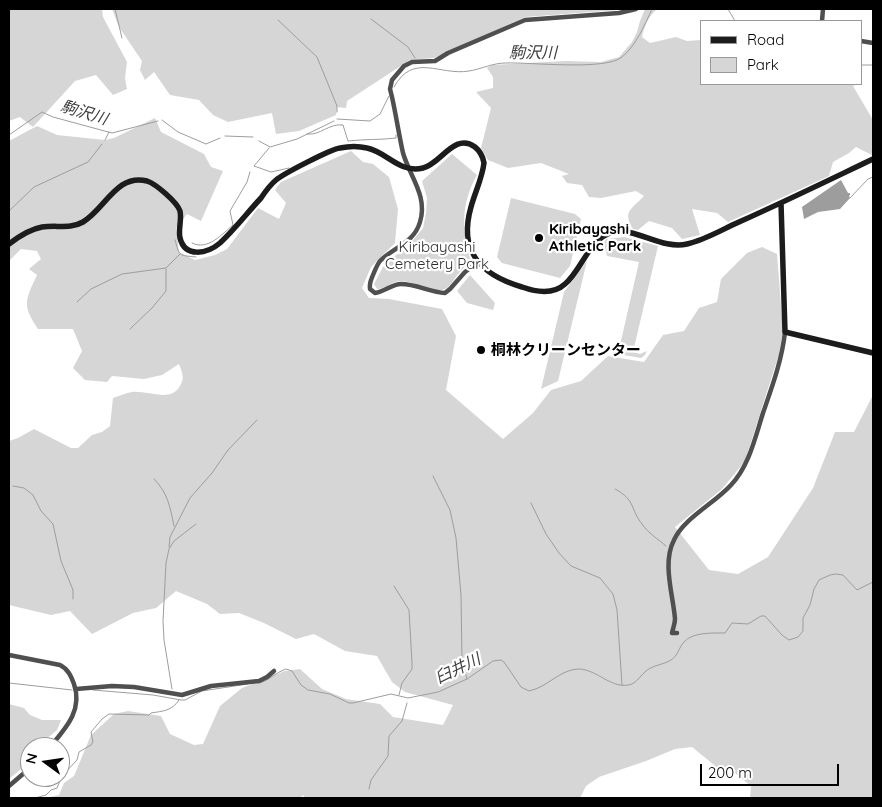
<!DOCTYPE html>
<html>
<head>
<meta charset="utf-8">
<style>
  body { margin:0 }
  #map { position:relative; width:882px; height:807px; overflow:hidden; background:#fff; font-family:Quicksand,sans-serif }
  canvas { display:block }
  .frame { position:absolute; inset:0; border:10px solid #000; pointer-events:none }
  .legend { position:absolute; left:700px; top:20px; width:162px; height:65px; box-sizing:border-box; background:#fff; border:1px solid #999; margin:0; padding:6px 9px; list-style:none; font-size:15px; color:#000 }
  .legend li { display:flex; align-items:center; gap:10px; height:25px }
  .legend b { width:25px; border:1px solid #999 }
  .north { position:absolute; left:20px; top:737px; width:50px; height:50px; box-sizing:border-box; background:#fff; border:1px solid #999; border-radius:50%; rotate:284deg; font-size:14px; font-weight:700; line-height:20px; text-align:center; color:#000 }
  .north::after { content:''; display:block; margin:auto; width:18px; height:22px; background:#000; clip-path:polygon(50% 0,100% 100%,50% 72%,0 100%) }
  .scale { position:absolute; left:700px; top:764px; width:139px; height:22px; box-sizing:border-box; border:2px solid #000; border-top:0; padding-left:6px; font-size:15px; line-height:18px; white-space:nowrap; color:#000; -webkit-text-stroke:4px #fff; paint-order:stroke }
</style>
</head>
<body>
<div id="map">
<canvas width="882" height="807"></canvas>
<div class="frame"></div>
<ul class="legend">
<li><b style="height:6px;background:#1c1c1c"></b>Road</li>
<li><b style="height:14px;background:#d6d6d6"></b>Park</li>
</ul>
<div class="north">N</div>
<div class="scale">200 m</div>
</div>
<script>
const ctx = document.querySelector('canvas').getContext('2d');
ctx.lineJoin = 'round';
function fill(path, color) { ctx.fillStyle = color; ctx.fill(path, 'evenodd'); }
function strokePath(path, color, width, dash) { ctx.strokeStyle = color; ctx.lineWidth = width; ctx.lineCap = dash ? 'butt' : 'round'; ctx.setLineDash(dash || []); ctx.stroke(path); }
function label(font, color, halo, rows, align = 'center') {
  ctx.font = font + ' Quicksand,"Noto Sans JP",sans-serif'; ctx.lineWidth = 4.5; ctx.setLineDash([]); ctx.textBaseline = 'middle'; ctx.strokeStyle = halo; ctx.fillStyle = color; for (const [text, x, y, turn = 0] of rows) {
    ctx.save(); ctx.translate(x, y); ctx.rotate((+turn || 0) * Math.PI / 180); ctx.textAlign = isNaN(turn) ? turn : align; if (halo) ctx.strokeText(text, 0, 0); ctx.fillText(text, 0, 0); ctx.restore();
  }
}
fill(new Path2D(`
  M9,9H102L103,17L127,62L125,78L127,89L113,95L96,75L75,81L33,127L20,117L9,121Z
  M112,9H632L525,17L434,58L410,60L347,101L346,108L337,107L336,115L299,131L276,134L272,113L228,122L213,115L199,100L170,95L154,72L145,80L140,70L142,61L119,27Z
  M645,9H657C649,16 644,26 642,37L650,43L676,37L687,41L701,40V84H858L853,86L873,120V154L872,155L856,147L849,153L833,162L829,176L728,222L717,213L692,209L700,235L682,239L672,228L649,221L638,230L633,229C622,211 632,209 644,196L636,191L601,198L589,197L582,185L567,183L562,176L569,174L541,163L508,168L488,160L481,148L491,108L476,92L493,88V77L487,68L492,65L565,61L601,62L619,57L632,42L637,32L640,21Z
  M155,118L161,132L204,154L211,167L223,171L201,221L187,214L176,228L179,252L195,260L215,255L227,249L258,208L279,219L286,203L275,190L281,182L351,151L363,162L373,164L389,177L398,209L395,243L371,267L362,288L369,298L389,299L442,309L456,336L446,390L503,439L533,413L551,390L581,381L608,356L644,362L663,335L684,331L699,308L717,302L721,279L747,253L762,247L777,254L783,331L779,354L745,461L722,489L675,527L709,570L738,574L768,557L813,488L835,432H854L873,395V798H750L751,786L731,770L719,769L692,747L675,749L646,761L599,777L586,786L580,798H305L303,795L300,798H46L59,795L64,783L74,776L91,735L114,714L128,711L161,716L170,734L194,745L203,744L220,706L242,688L285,671L300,669L322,689L346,699L380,704L393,717L443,725L453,705L405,692L392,682L377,656L345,651L314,634L296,639L264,623L239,613L220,614L207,604L176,591L156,608L133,613L92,634L70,611L51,615L9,605V441L18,438L34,429L71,448H78L92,435L102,432L110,426L113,398C119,396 126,393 132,392C147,390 171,403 180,386C185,378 182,372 179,364L162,375L144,379L112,376L107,382L85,380L73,368L82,351L73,329H38C22,305 25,301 37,275L29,269L41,259L37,251L21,249L9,261V141L37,126L57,135L105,140L114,138Z
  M452,154L477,175C460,205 462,231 471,262C468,265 464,267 462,270C456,275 453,283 447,288C436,296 414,281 402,281C392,281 386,289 377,289L374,284L383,267L396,255L405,250L423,228L426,213L427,198L422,181Z
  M511,198L575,214L581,219L570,266L560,278L502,263L497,257Z
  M624,237L658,246L633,352L640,354L647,351L645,355L641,358L618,354L639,262L607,256L604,243L606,239Z
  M587,261L558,381L541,389L564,292Z
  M470,275L495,303L493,310L467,303L457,291Z
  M9,704L24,708L30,715L42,720H61L57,730L37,747H30C30,765 22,768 9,779Z`), '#d6d6d6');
fill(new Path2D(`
  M841,180L848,193H850V195L849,196L850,198L840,209L818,212L804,219L802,207Z`), '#9d9d9d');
strokePath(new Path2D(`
  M115,9L122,38
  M728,9L735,21
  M371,19L408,47L415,58
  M278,20L317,57L337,106V112
  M861,65H873
  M394,87C413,52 440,76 469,71C482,69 492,63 506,63C530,62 605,71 622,57C636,46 645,24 652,9
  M337,119L370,121L380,114L389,96
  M162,120L178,132L206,144L220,138
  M307,134C320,136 329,123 343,125L348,141C365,139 380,140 396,138V135
  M9,135L42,112L53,117L112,133L158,121
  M225,136L253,137
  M105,140L109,132
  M259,141L270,147L297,139L334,121
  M269,148L254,166L271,172L289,168
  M850,198L868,179L873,177
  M9,211L34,187L88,162L102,144
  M175,240C180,257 178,255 196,257
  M192,243C208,251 222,234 233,225L230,211L247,182L250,172
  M77,302L91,289L122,274L166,268L180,254
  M130,329L152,308L166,291V269
  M433,476L450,510L456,538L461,595L462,661L467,679
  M154,479C168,493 170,507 174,526
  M13,486L24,488L33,495L41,511L53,524L61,561L73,590V599
  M615,489C636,500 630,509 642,524C648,533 658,539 666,546
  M531,503L546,534L559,553L571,566L600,578L613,594L617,610L622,685
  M169,547L170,537L190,498L212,473L228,450L257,420
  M394,586L409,610L412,663V669L402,683L399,695
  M9,683L72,690
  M260,683C270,680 276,672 286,669L292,671L301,685L308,690L330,694L349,703H353L391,694L408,698L438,692L467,679L493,661L501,660L504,662L521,687L529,691C548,687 559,670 578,669C598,669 612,691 632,684C638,681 641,675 646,671C653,665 663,665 671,660C678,656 679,647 684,642C692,632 713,633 725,633L732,623L748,624L761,616H765L782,635L789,640L798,637L803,631V618L810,605L814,589L819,580L830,575L836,574L843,575L857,590L873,582
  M172,689L164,640L163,621L166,563L169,549L174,541L196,524
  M93,690L153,695L181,700H185L202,691L248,684
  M369,789L371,780L388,756L389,736L402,721L407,703
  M35,798L46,795L51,790L57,788L62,776L77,760L79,752L91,745L93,742L91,732L102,719L109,714L149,715L151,713C163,711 172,711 179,700`), '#9d9d9d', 1);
strokePath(new Path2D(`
  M822,21L823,9
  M861,41L873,43
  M477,263L465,272L450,289L445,293C430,292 416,284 401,284C392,284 384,292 375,293L370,289C369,283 371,280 373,275C375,270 377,265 380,261C394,247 414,243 420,222C428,196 410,177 403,153C399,135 396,115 392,97L390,89L392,80L404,66L412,62L435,61L448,53L525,20L619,13L636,9
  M677,633H672C673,628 675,624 675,619C673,594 662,563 674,540C684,518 715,503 731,485C749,466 755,438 763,413C772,387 782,360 785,332
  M9,655L60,665C68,669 71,676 74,684C83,710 66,728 50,747
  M76,689L112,686L134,687L182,695L211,686L259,681L267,677L274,671
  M9,786L30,768`), '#4f4f4f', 4.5);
strokePath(new Path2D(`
  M781,203L785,332L873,353
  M9,244C18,237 31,229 42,227C56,225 71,229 83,222C105,209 117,173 147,181C156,184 177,202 180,211C182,220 178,229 180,238C185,258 207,254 220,243C235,229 247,213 261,198C265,192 270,185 276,180C283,174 331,149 340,148C349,146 359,146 367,148C387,152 400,174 423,168C441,164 454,132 475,147C480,151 483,157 484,163C482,179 475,192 471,207C458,252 481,275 522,287C536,292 553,295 565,284C582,270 589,238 613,232C635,227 662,250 687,244C705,240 723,229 739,222C784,202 829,180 873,159`), '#1c1c1c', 5.5);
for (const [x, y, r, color] of [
  [539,238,5,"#000"],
  [481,350,5,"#000"]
]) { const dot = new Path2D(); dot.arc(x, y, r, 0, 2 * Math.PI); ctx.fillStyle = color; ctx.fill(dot); strokePath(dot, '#fff', 2); }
label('bold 15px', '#000', '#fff', [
  ["Kiribayashi",549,229],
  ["Athletic Park",549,246],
  ["桐林クリーンセンター",491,350]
], 'left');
label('15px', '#2d2d2d', '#fff', [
  ["Kiribayashi",437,247],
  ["Cemetery Park",437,264]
]);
label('italic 16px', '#3e3e3e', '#fff', [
  ["駒沢川",533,53],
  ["駒沢川",84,113,17],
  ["臼井川",458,669,-26]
]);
</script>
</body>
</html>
